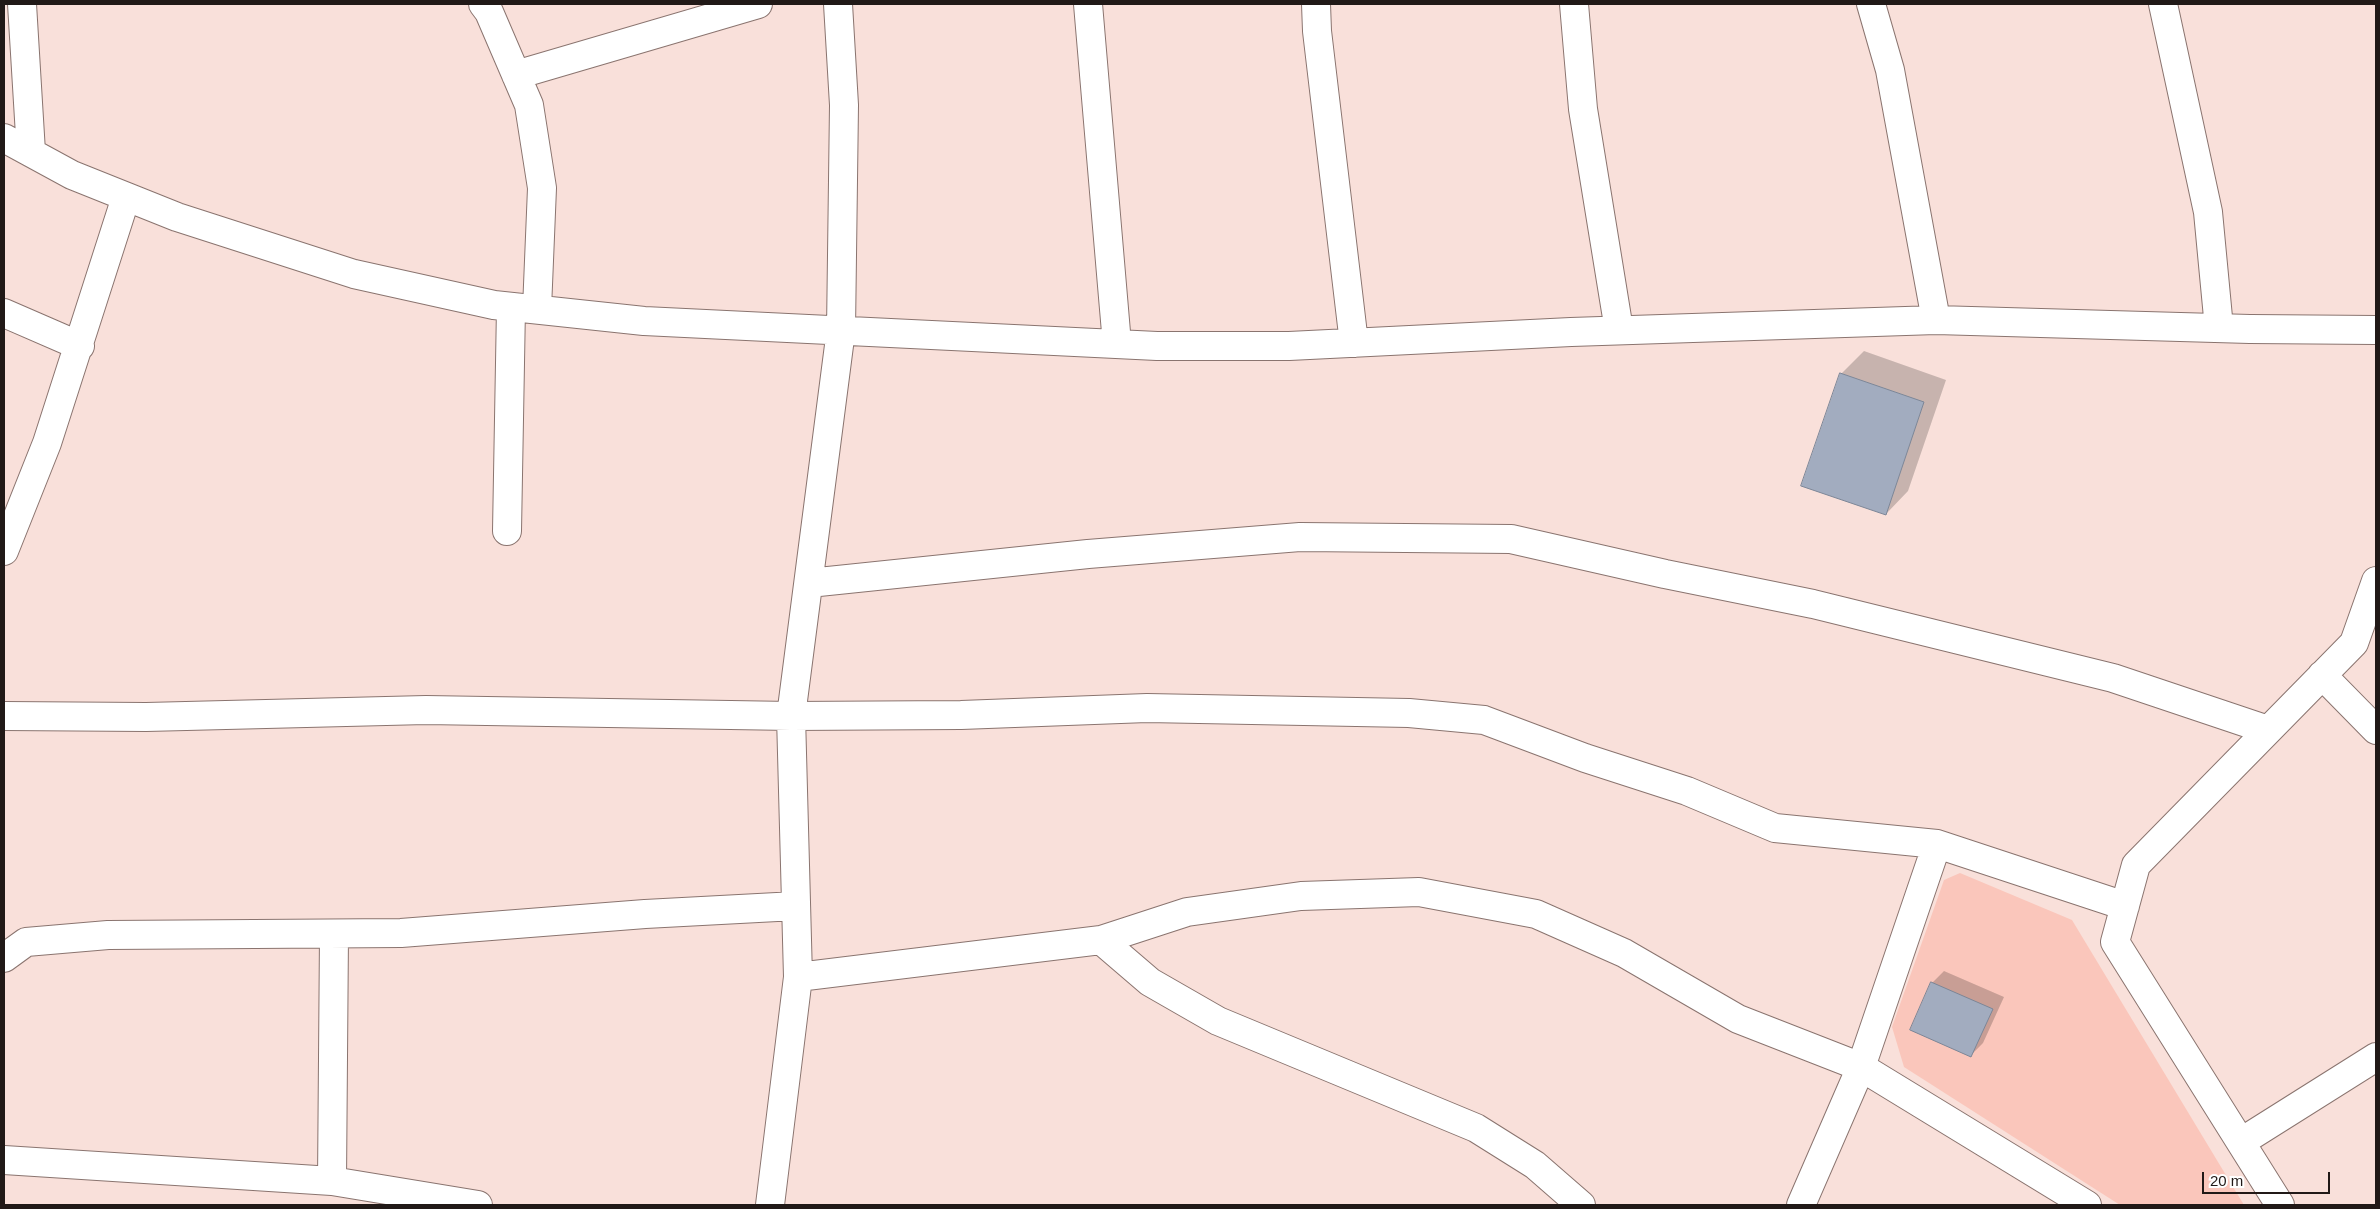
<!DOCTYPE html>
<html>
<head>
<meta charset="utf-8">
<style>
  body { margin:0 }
  #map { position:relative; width:2380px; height:1209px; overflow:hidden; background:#f9e0da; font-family:Arial,sans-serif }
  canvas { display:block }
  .frame { position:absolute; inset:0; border:5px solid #211917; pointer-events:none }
  .scale { position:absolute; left:2202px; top:1172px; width:128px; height:22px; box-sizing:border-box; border:2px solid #211917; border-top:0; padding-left:6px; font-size:15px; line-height:18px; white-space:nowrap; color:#211917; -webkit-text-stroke:4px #fff; paint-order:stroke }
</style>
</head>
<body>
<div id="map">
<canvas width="2380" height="1209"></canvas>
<div class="frame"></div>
<div class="scale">20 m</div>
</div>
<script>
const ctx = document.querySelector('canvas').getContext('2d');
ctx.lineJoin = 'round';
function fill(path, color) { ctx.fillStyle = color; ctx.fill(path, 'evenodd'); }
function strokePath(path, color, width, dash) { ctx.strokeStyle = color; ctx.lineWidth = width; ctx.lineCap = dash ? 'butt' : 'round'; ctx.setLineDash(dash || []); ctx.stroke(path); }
fill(new Path2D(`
  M1960,873L2072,920L2244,1205H2120L1904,1067L1892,1027L1944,880Z`), '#fac6bb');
fill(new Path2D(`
  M1864,351L1946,380L1908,491L1886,514L1841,374Z
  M1944,971L2004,997L1983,1043L1971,1055L1932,983Z`), '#0003');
const building = new Path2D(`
  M1840,373L1924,402L1886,515L1801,486Z
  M1931,982L1993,1009L1971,1057L1910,1030Z`);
fill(building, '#a2acbf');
strokePath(building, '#7c8697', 1);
const minor = new Path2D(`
  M22,4L31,152
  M483,4L489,12L529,105L542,188L537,309
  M1088,4L1117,344
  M1316,4L1317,31L1354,343
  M1574,4L1583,109L1619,330
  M1871,4L1890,70L1936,320
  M2163,4L2208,212L2219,328
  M516,75L758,4
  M4,138L72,175L177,217L354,274L494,305L644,321L1157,346H1289L1571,332L1936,320L2250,329L2376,330
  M4,313L80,346
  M507,531L511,307
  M4,551L47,443L126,197
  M809,583L1088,554L1300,537L1511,539L1665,574L1813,604L2113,678L2268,730
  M2322,675L2376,730
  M4,716L146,717L426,710L791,716L961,715L1147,708L1409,713L1484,720L1585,758L1687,791L1775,828L1937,844L2125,906
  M1101,940L1150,982L1218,1021L1476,1128L1535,1165L1581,1205
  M4,958L26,942L108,935L401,933L645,914L796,906
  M798,977L1101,940L1187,912L1301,896L1419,892L1536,914L1624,953L1738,1019L1861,1067L2087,1205
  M2241,1142L2376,1057
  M4,1160L332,1181L478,1205
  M332,1181L334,934
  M770,1205L798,977L791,716L841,330L844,105L838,4
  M1801,1205L1861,1067L1937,844
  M2280,1205L2115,942L2136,865L2354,643L2376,581`);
strokePath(minor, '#8a746f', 30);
strokePath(minor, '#fff', 28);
</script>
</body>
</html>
